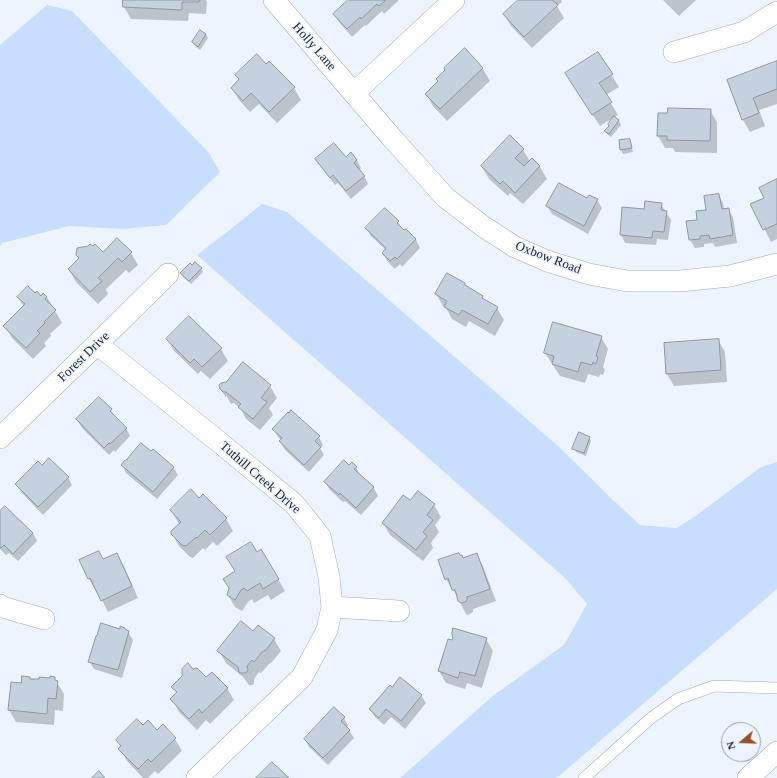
<!DOCTYPE html>
<html>
<head>
<meta charset="utf-8">
<style>
  body { margin:0 }
  #map { position:relative; width:777px; height:778px; overflow:hidden; background:#edf4fd; font-family:Georgia,serif }
  canvas { display:block }
  .north { position:absolute; left:721px; top:722px; width:40px; height:40px; box-sizing:border-box; background:#edf4fd; border:1px solid #9aa0a7; border-radius:50%; rotate:251deg; font-size:11px; font-weight:700; line-height:16px; text-align:center; color:#1d2127 }
  .north::after { content:''; display:block; margin:auto; width:14px; height:18px; background:#945024; clip-path:polygon(50% 0,100% 100%,50% 72%,0 100%) }
</style>
</head>
<body>
<div id="map">
<canvas width="777" height="778"></canvas>
<div class="north">N</div>
</div>
<script>
const ctx = document.querySelector('canvas').getContext('2d');
ctx.lineJoin = 'round';
function fill(path, color) { ctx.fillStyle = color; ctx.fill(path, 'evenodd'); }
function strokePath(path, color, width, dash) { ctx.strokeStyle = color; ctx.lineWidth = width; ctx.lineCap = dash ? 'butt' : 'round'; ctx.setLineDash(dash || []); ctx.stroke(path); }
function label(font, color, halo, rows, align = 'center') {
  ctx.font = font + ' Georgia,serif'; ctx.lineWidth = 3.5; ctx.setLineDash([]); ctx.textBaseline = 'middle'; ctx.strokeStyle = halo; ctx.fillStyle = color; for (const [text, x, y, turn = 0] of rows) {
    ctx.save(); ctx.translate(x, y); ctx.rotate((+turn || 0) * Math.PI / 180); ctx.textAlign = isNaN(turn) ? turn : align; if (halo) ctx.strokeText(text, 0, 0); ctx.fillText(text, 0, 0); ctx.restore();
  }
}
fill(new Path2D(`
  M47,5L72,11L209,153L220,172L166,225L123,229L69,226L2,243L0,247V45Z
  M262,204L287,212L558,446L613,500L640,525L677,528L697,515L761,467L777,462V589L559,776L555,778H400L494,695L564,645L587,604L565,578L197,255L227,232Z`), '#c7defe');
fill(new Path2D(`
  M124,0H206L207,2L206,14L189,13L188,21L131,19L124,7Z
  M350,0H398V1L384,14L382,11L366,26L365,25L352,37L339,22L334,14Z
  M519,0H561L562,2L557,6L564,18L532,48L511,26L504,14Z
  M663,0H696L679,16Z
  M206,34L208,38L200,50L195,46L193,42Z
  M465,49L483,69L490,81L447,121L433,106L426,94L439,82Z
  M598,53L619,87L606,95L618,115L600,126L573,85Z
  M269,62L294,88L301,100L277,123L259,104L250,112L239,100L232,88L239,80L236,75L266,65Z
  M777,62V104L759,110L765,126L750,132L743,120L728,81Z
  M710,110L717,122V153L675,152L673,148H665L658,136Z
  M614,118L619,121L621,125L611,137L608,135L605,131Z
  M629,140L631,143L633,152L623,154L621,150L620,141Z
  M523,150L530,161L532,159L540,167L547,179L523,204L510,193L508,196L489,179L482,167Z
  M346,158L357,160L361,168L359,170L364,176L368,184L351,199L338,183L335,185L321,167L316,159Z
  M777,180V239L771,242L752,205L765,198Z
  M719,195L723,203L724,209H728L733,217L737,243L715,247L713,243L704,244V247L695,248L690,240L688,222L698,221Z
  M587,200H597L602,208L588,234L552,214L547,206Z
  M661,204L671,220L668,240L657,239L656,245L625,243L621,235L645,210Z
  M398,222L403,231L406,230L416,240L420,248L402,267L400,264L395,269L387,261L383,253L386,250L371,236L366,228Z
  M103,253H131L138,265L129,273L126,270L106,289L108,294L98,304L76,282L69,270L80,259Z
  M192,266L201,268L203,272L191,284L183,277L181,273Z
  M465,284L467,288L482,297L484,300L497,308L504,320L495,336L469,321L466,327L452,319L446,308L443,306L436,294Z
  M35,294L41,297L43,294L47,297L62,323L50,334L51,336L44,343L46,346L33,359L12,338L5,326L24,307L18,297Z
  M601,337L608,349L603,367L605,370L603,375L600,374L599,377L588,374L585,383L560,376L545,353Z
  M167,339L221,349L228,361L210,379L201,371L198,374L174,351Z
  M718,340L725,352L727,382L674,386L667,374Z
  M243,363L270,386L277,398L269,408L273,415L260,430L246,419L241,409L234,403L231,404L226,395V398L221,389Z
  M111,410L115,418L126,428L130,436L115,452L114,450L109,455L82,428L77,420Z
  M274,430L319,437L323,445L320,448L324,455L309,472L285,450L280,442L281,440L278,437Z
  M589,437L591,441L586,456L576,452L574,448Z
  M122,465L173,467L178,475L157,499L126,473Z
  M42,466L68,477L72,485L43,515L21,492L17,484Z
  M350,466L356,467L360,476L374,488L378,496L361,515L345,501L343,502L330,490L325,482Z
  M410,502L434,505L441,517L435,525L439,532L431,543L433,548L423,561L390,535L383,523Z
  M171,510L226,519L233,531L217,546L213,542L205,550L203,548L193,558L190,557L179,546L172,534L179,524Z
  M0,513L33,533L37,541L18,561L9,553L6,555L0,549Z
  M257,553L278,579L285,591L271,600L268,595L254,603L252,599L248,602L242,611L235,607L228,595L236,572Z
  M117,554L124,566L138,598L108,612L97,590L96,591L89,579L81,561L103,560Z
  M476,554L483,566L496,601L473,609V612L468,615L466,614L454,591H453L446,579L463,559Z
  M128,632L133,640L122,678L94,669L89,661Z
  M254,632L274,639L281,651L272,662L269,664L261,673L259,672L254,679V683L253,685H249L243,677L226,663L219,651Z
  M486,639L493,651L482,688L467,683L465,689L446,683L439,671Z
  M193,670L206,679L227,688L234,700L210,724L206,720L197,730L179,712L172,699L177,694L173,687L183,676Z
  M29,678L30,680L51,679L54,678L64,694L63,711L55,710L54,725L16,722L9,710L12,683L22,684Z
  M392,688L421,695L426,703L405,729L391,717L384,725L375,717L370,709Z
  M344,718L348,726L346,728L349,730L354,738L328,765L309,747L305,739Z
  M163,726L175,739L182,751L158,774L155,771L148,778H143L127,761L120,749L121,747L117,740L143,727L157,731Z`), '#0003');
const building = new Path2D(`
  M123,0H200L199,2H182V10L123,7Z
  M348,0H386L379,6L377,4L361,19L360,17L347,29L333,14Z
  M518,0H552L558,5L524,37L503,14Z
  M200,30L206,34L198,47L192,42Z
  M465,48L483,68L440,109L425,94L438,81L436,79L445,70L444,68Z
  M598,52L613,74L599,83L612,102L592,115L565,73Z
  M257,54L266,64L269,61L295,87L269,112L251,93L243,101L231,88L239,79L235,75Z
  M777,61V89L753,98L759,113L742,120L727,80Z
  M668,108L711,109L710,141L667,140V136H657L658,113H667Z
  M614,116L619,120L609,134L604,131L609,126L608,124Z
  M510,135L524,149L515,158L524,166L532,158L540,166L515,193L503,181L500,184L481,166Z
  M630,139L632,148L620,150L619,140Z
  M334,143L346,157L351,152L357,160L354,163L365,176L346,191L333,175L330,178L315,159Z
  M777,179V224L763,230L750,204L764,198L759,188Z
  M559,183L587,198L589,195L598,199L584,226L546,206Z
  M719,194L722,209L729,208L733,235L710,239L709,235L700,236V239L689,240L686,221L697,220L696,211L706,210L704,196Z
  M645,201L662,203L661,210L667,211L664,232L653,231L652,238L620,235L622,207L644,209Z
  M385,208L399,221L397,223L404,230L406,229L416,239L397,259L395,257L390,261L382,253L386,248L365,228Z
  M117,238L132,252L122,262L118,258L98,278L102,281L90,292L68,269L79,258L76,255L77,248L88,246L90,244L93,246L95,244L103,252Z
  M195,262L202,268L189,281L180,273L190,263L192,265Z
  M447,273L465,283V285L483,296L482,298L498,307L488,324L462,310L459,315L444,307L447,301L435,294Z
  M28,286L35,293L37,291L41,296L43,293L47,297L45,299L56,310L44,322L45,323L37,331L40,333L26,348L3,326L25,304L17,297Z
  M189,316L222,348L202,367L194,359L190,363L166,339Z
  M553,322L602,336L596,356L598,357L596,364L593,362L592,365L581,362L578,372L552,364L554,356L544,353Z
  M719,339L721,370L666,374L664,343Z
  M243,362L271,385L261,398L267,402L253,419L238,407L241,404L226,392H223L220,389L219,385L221,383L226,382Z
  M99,397L112,409L110,411L127,428L110,444L109,443L104,448L76,419Z
  M291,410L320,436L315,441L321,447L304,465L279,441L282,438L272,429L288,412L289,413Z
  M579,432L590,437L584,453L572,449Z
  M141,443L151,451L153,449L174,467L153,492L121,465L125,460H126Z
  M49,458L69,477L38,507L15,484L38,461L42,465Z
  M344,460L349,465L352,462L357,467L354,469L374,487L356,508L340,493L339,495L324,482Z
  M191,489L199,498L203,494L227,518L210,535L205,530L197,538L196,537L186,546L182,545L171,534V531L181,522L170,510Z
  M418,491L435,504L427,515L433,520L423,532L427,536L416,550L382,523L403,495L410,500Z
  M5,506L33,533L13,554L4,545L1,548L0,547V511Z
  M251,542L257,552L261,549L279,579L263,589L260,583L247,591L244,588L241,590L235,600L227,595L229,588L223,579L235,571L226,557Z
  M99,551L103,559L117,553L132,586L101,601L90,578L88,579L79,560Z
  M459,553L460,555H462L463,558L477,553L490,589L467,597V600L465,602L461,603L458,601L457,598V596L455,590H452L448,578L445,580L438,560Z
  M241,621L253,631L258,625L275,638L266,650L262,652L254,662L252,660L247,666L248,670L246,673H241L239,672L238,667L217,651Z
  M101,623L120,629V626L125,628V629L129,631L118,670L88,662L96,636L97,635Z
  M453,628L487,638L475,676L460,672L458,678L438,671L448,639L452,640L453,638L452,634Z
  M188,663L193,669L197,668L206,677L212,672L228,688L202,713L199,709L189,719L170,699L177,692L171,687L182,676V669Z
  M22,676L30,677V679H39V677L50,678V676L55,677V680L58,681L56,699L48,698L47,714L8,710L11,682L21,683Z
  M400,677L422,695L401,721L386,709L379,718L369,709L390,685L392,687Z
  M334,707L345,717L341,721L350,730L323,758L304,739Z
  M137,719L143,725L148,720L157,730L163,724L176,738L151,762L148,759L138,769L118,749L121,746L116,740Z
  M272,762L289,778H256Z
  M99,771L105,778H92Z`);
fill(building, '#c6d1e0');
strokePath(building, '#8d98a6', 1);
const lane = new Path2D(`
  M584,778L651,718L678,699L714,686L777,688`);
const street = new Path2D(`
  M274,0L392,138L446,198L484,227L515,247L547,261L589,274L627,281H680L730,276L777,264
  M674,52L744,32L777,12
  M354,93L454,0
  M97,344L219,442L292,502L296,506L320,536L329,577L332,607L327,630L302,677L197,778
  M0,438L97,344L168,274
  M0,605L2,607L44,619
  M332,607L399,611
  M748,778L777,752`);
strokePath(lane, '#a1abba', 12);
strokePath(street, '#a1abba', 22);
strokePath(lane, '#fff', 11);
strokePath(street, '#fff', 21);
label('13px', '#1d2127', '#edf4fd', [
  ["Holly Lane",314,47,49],
  ["Oxbow Road",548,258,21],
  ["Forest Drive",84,357,-44],
  ["Tuthill Creek Drive",260,478,41]
]);
</script>
</body>
</html>
